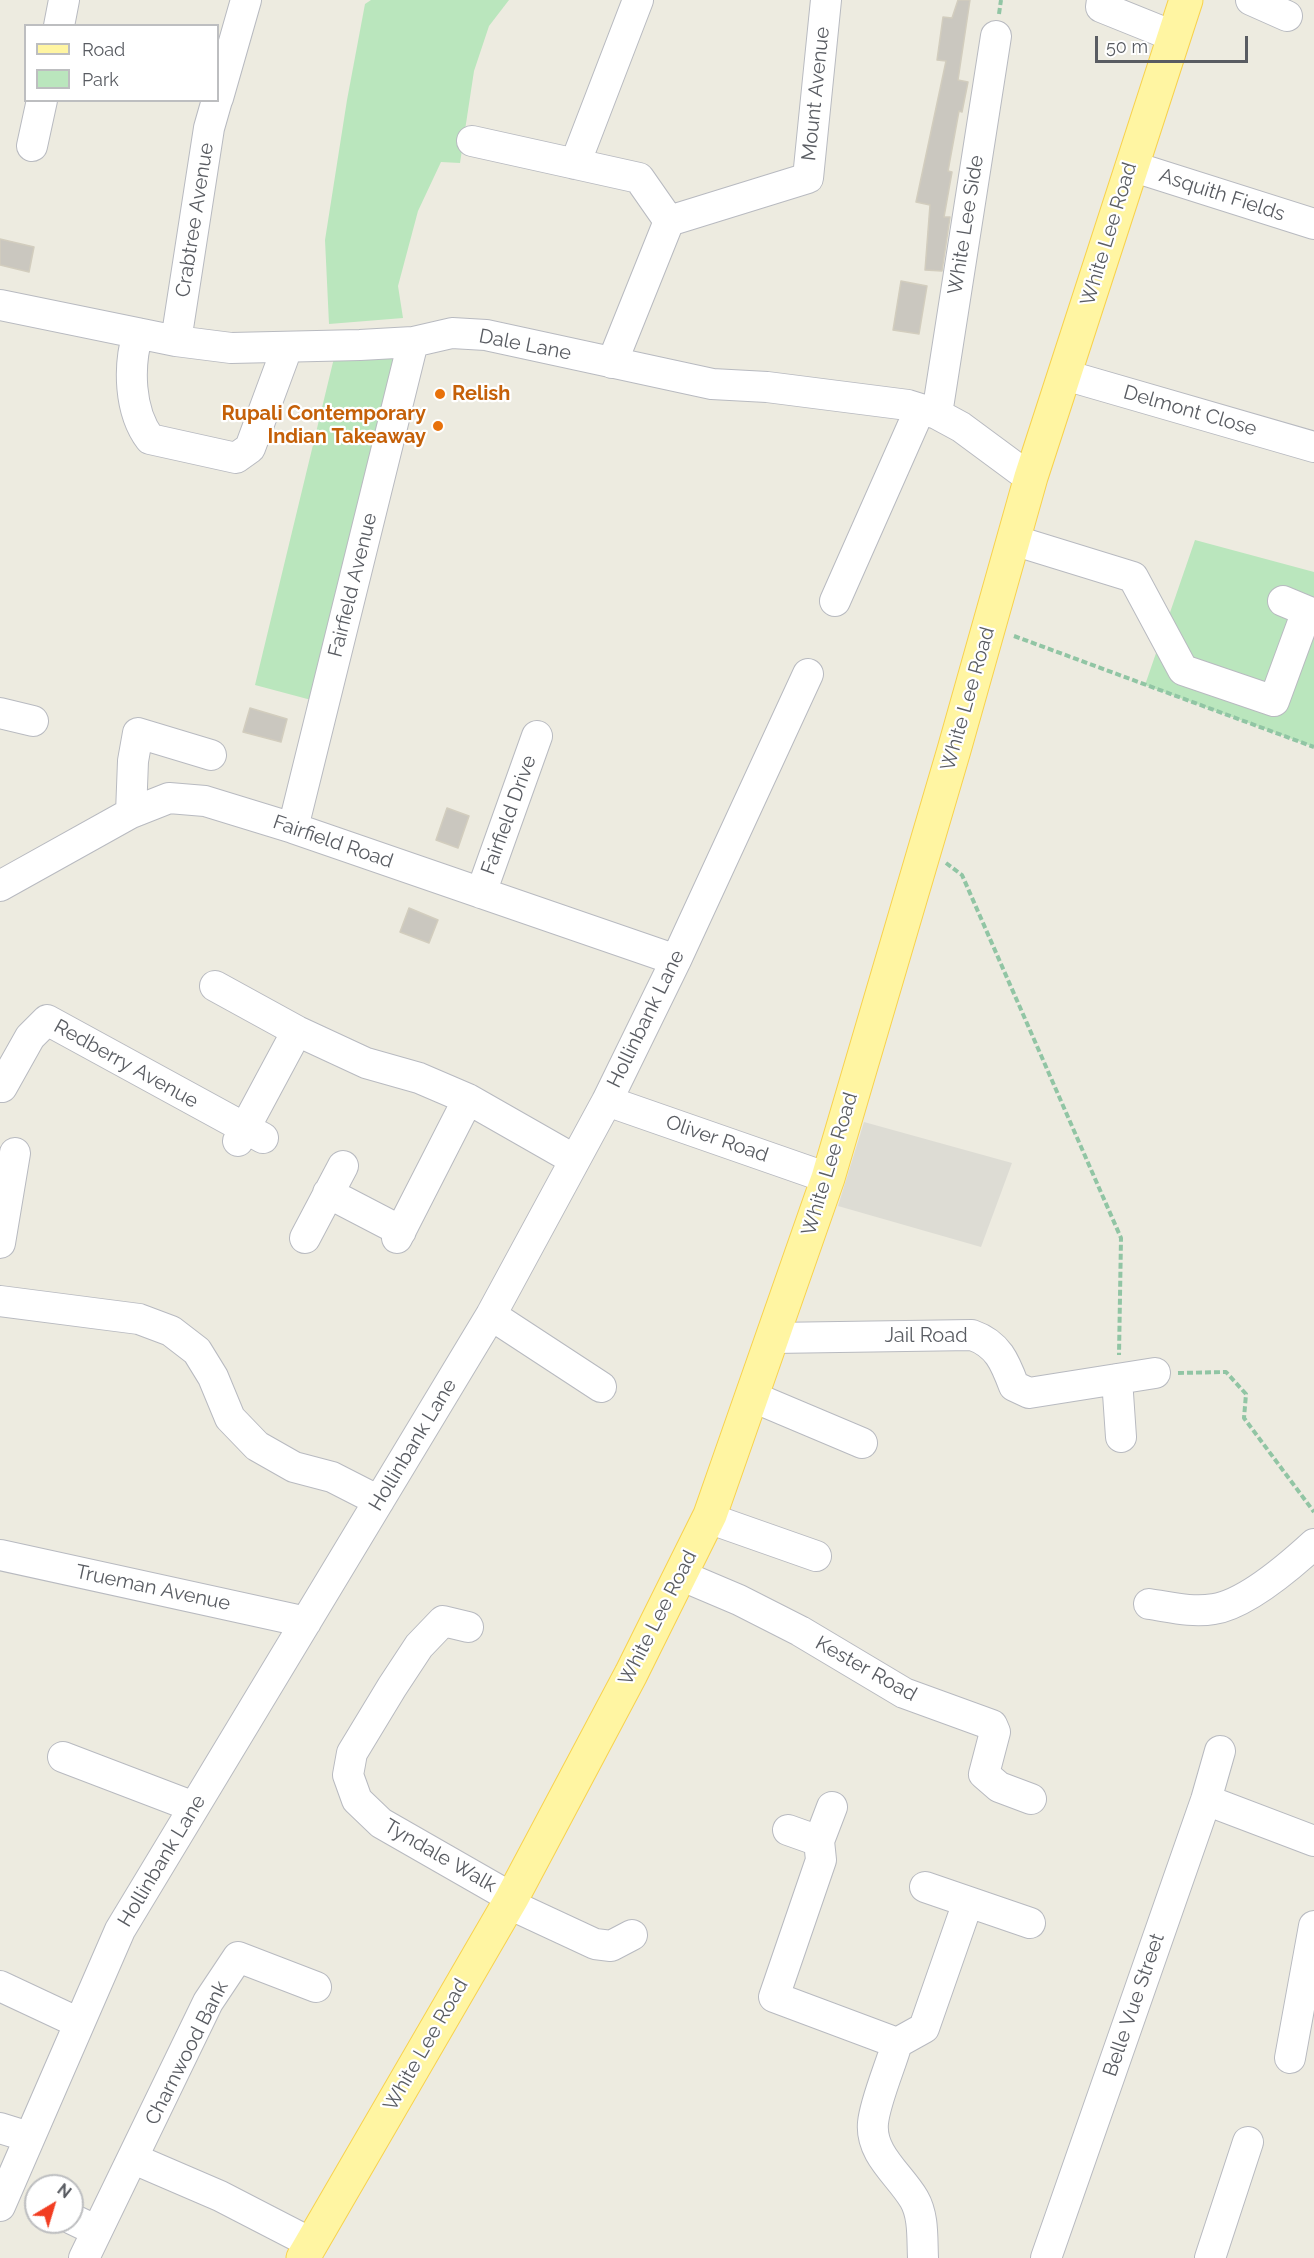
<!DOCTYPE html>
<html>
<head>
<meta charset="utf-8">
<style>
  body { margin:0 }
  #map { position:relative; width:1314px; height:2258px; overflow:hidden; background:#edebe0; font-family:Raleway,sans-serif }
  canvas { display:block }
  .legend { position:absolute; left:24px; top:24px; width:195px; height:78px; box-sizing:border-box; background:#fff; border:2px solid #bdbec0; margin:0; padding:8px 10px; list-style:none; font-size:18px; color:#595c62 }
  .legend li { display:flex; align-items:center; gap:12px; height:30px }
  .legend b { width:30px; border:2px solid #bdbec0 }
  .north { position:absolute; left:24px; top:2174px; width:60px; height:60px; box-sizing:border-box; background:#fff; border:2px solid #bdbec0; border-radius:50%; rotate:38deg; font-size:16px; font-weight:700; line-height:24px; text-align:center; color:#595c62 }
  .north::after { content:''; display:block; margin:auto; width:21px; height:27px; background:#f23d21; clip-path:polygon(50% 0,100% 100%,50% 72%,0 100%) }
  .scale { position:absolute; left:1095px; top:36px; width:153px; height:27px; box-sizing:border-box; border:3px solid #595c62; border-top:0; padding-left:8px; font-size:18px; line-height:21px; white-space:nowrap; color:#595c62; -webkit-text-stroke:4px #fff; paint-order:stroke }
</style>
</head>
<body>
<div id="map">
<canvas width="1314" height="2258"></canvas>
<ul class="legend">
<li><b style="height:8px;background:#fff5a2"></b>Road</li>
<li><b style="height:16px;background:#bae6bd"></b>Park</li>
</ul>
<div class="north">N</div>
<div class="scale">50 m</div>
</div>
<script>
const ctx = document.querySelector('canvas').getContext('2d');
ctx.lineJoin = 'round';
function fill(path, color) { ctx.fillStyle = color; ctx.fill(path, 'evenodd'); }
function strokePath(path, color, width, dash) { ctx.strokeStyle = color; ctx.lineWidth = width; ctx.lineCap = dash ? 'butt' : 'round'; ctx.setLineDash(dash || []); ctx.stroke(path); }
function label(font, color, halo, rows, align = 'center') {
  ctx.font = font + ' Raleway,sans-serif'; ctx.lineWidth = 4.5; ctx.setLineDash([]); ctx.textBaseline = 'middle'; ctx.strokeStyle = halo; ctx.fillStyle = color; for (const [text, x, y, turn = 0] of rows) {
    ctx.save(); ctx.translate(x, y); ctx.rotate((+turn || 0) * Math.PI / 180); ctx.textAlign = isNaN(turn) ? turn : align; if (halo) ctx.strokeText(text, 0, 0); ctx.fillText(text, 0, 0); ctx.restore();
  }
}
fill(new Path2D(`
  M864,1122L1012,1163L981,1247L838,1206Z`), '#dddcd4');
fill(new Path2D(`
  M371,0H509L489,26L474,71L460,163L441,162L418,211L398,286L403,318L329,324L325,240L347,100L365,4Z
  M389,354L398,360L315,701L255,685L334,358Z
  M1195,540L1314,572V747L1145,685Z`), '#bae6bd');
const building = new Path2D(`
  M958,0H970L958,80L968,82L962,112L959,111L948,171L952,172L944,217H950L942,271L925,270L930,205L916,202L946,61L937,60L943,17L952,18Z
  M0,239L34,247L29,272L0,265Z
  M901,281L927,286L919,334L893,330Z
  M250,708L287,719L281,742L243,732Z
  M447,808L469,816L458,848L436,840Z
  M409,908L438,920L429,943L400,932Z`);
fill(building, '#cac7bf');
strokePath(building, '#d2cdbe', 1.5);
const minor = new Path2D(`
  M1102,0L1101,7L1173,36
  M1251,0L1287,16
  M59,26L64,0
  M218,98L246,0
  M472,141L639,178L669,221
  M32,146L42,100
  M575,164L638,0
  M1131,166L1314,224
  M0,305L176,341L231,348L360,345L413,342L452,333L486,335L712,384L767,387L908,405L937,414L961,427L1030,478
  M138,333C128,366 129,411 150,439L236,458L250,448L287,348
  M176,341L209,128L217,100
  M612,363L669,221L808,178L826,0
  M1065,375L1314,447
  M937,414L996,36
  M1013,540L1133,577L1183,670L1274,701L1307,611L1283,601
  M835,601L920,409
  M0,713L33,721
  M131,813L133,761L138,733L211,755
  M293,828L413,342
  M0,886L131,813L169,798L205,801L293,828L676,960
  M481,893L537,736
  M215,986L297,1031L366,1063L419,1078L468,1099L575,1160
  M2,1087L30,1037L47,1020L263,1138
  M607,1101L828,1178
  M238,1141L297,1031
  M328,1193L401,1231
  M305,1238L343,1166
  M397,1238L468,1099
  M0,1243L15,1153
  M0,1301L139,1319L171,1331L197,1351L213,1377L230,1418L257,1446L294,1467L332,1477L379,1501
  M491,1315L601,1387
  M773,1338L972,1335C998,1344 1005,1362 1014,1386L1029,1393L1155,1373
  M1117,1379L1121,1437
  M753,1397L862,1443
  M708,1518L816,1556
  M0,1555L306,1622
  M680,1575L739,1600L800,1631L904,1693L992,1725L995,1732L984,1774L999,1787L1031,1799
  M1149,1604C1170,1607 1192,1613 1214,1609C1246,1604 1290,1566 1314,1544
  M468,1627L443,1621L419,1646L392,1687L352,1753L348,1775L357,1800L381,1823L512,1898
  M63,1757L194,1807
  M1206,1800L1314,1841
  M832,1807L819,1841L821,1860L774,1997L897,2043
  M788,1830L819,1841
  M925,1887L1030,1923
  M509,1904L595,1944L611,1946L632,1935
  M0,1986L79,2023
  M1290,2058L1314,1926
  M0,2128L29,2137
  M134,2159L220,2196L311,2243
  M0,2206L120,1930L491,1315L607,1101L676,960L808,674
  M72,2219L97,2231
  M84,2258L208,2002L238,1957L316,1987
  M923,2258C922,2239 924,2216 914,2199C900,2175 870,2154 873,2123C875,2101 891,2065 897,2043L924,2028L968,1902
  M1046,2258L1206,1800L1220,1751
  M1210,2258L1248,2142`);
const major = new Path2D(`
  M303,2258L512,1898L631,1674L710,1515L828,1178L954,750L1031,477L1186,0`);
strokePath(minor, '#b8bac0', 32);
strokePath(major, '#f8d24d', 35);
strokePath(new Path2D(`
  M999,14L1001,0
  M1014,636L1314,747
  M946,863L962,875L1121,1238L1119,1355
  M1178,1373L1226,1372L1246,1394L1244,1418L1314,1512`), '#91c5a4', 4, [6, 3]);
strokePath(minor, '#fff', 30);
strokePath(major, '#fff5a2', 33);
for (const [x, y, r, color] of [
  [440,394,6,"#e8710a"],
  [438,426,6,"#e8710a"]
]) { const dot = new Path2D(); dot.arc(x, y, r, 0, 2 * Math.PI); ctx.fillStyle = color; ctx.fill(dot); strokePath(dot, '#fff', 2); }
label('20px', '#595c62', '#fff', [
  ["Mount Avenue",816,94,-84],
  ["Asquith Fields",1222,195,18],
  ["Crabtree Avenue",195,220,-81],
  ["White Lee Side",966,225,-81],
  ["White Lee Road",1109,234,-73],
  ["Dale Lane",525,345,11],
  ["Delmont Close",1190,411,16],
  ["Fairfield Avenue",353,585,-76],
  ["White Lee Road",968,699,-74],
  ["Fairfield Drive",509,815,-70],
  ["Fairfield Road",333,842,19],
  ["Hollinbank Lane",646,1019,-64],
  ["Redberry Avenue",126,1064,29],
  ["Oliver Road",717,1139,19],
  ["White Lee Road",830,1164,-73],
  ["Jail Road",926,1336],
  ["Hollinbank Lane",413,1445,-59],
  ["Trueman Avenue",153,1588,12],
  ["White Lee Road",658,1618,-63],
  ["Kester Road",866,1669,29],
  ["Tyndale Walk",440,1856,30],
  ["Hollinbank Lane",162,1861,-59],
  ["Belle Vue Street",1134,2005,-71],
  ["White Lee Road",426,2045,-60],
  ["Charnwood Bank",187,2053,-63]
]);
label('bold 20px', '#c56008', '#fff', [
  ["Relish",452,394],
  ["Rupali Contemporary",426,414,"right"],
  ["Indian Takeaway",426,437,"right"]
], 'left');
</script>
</body>
</html>
